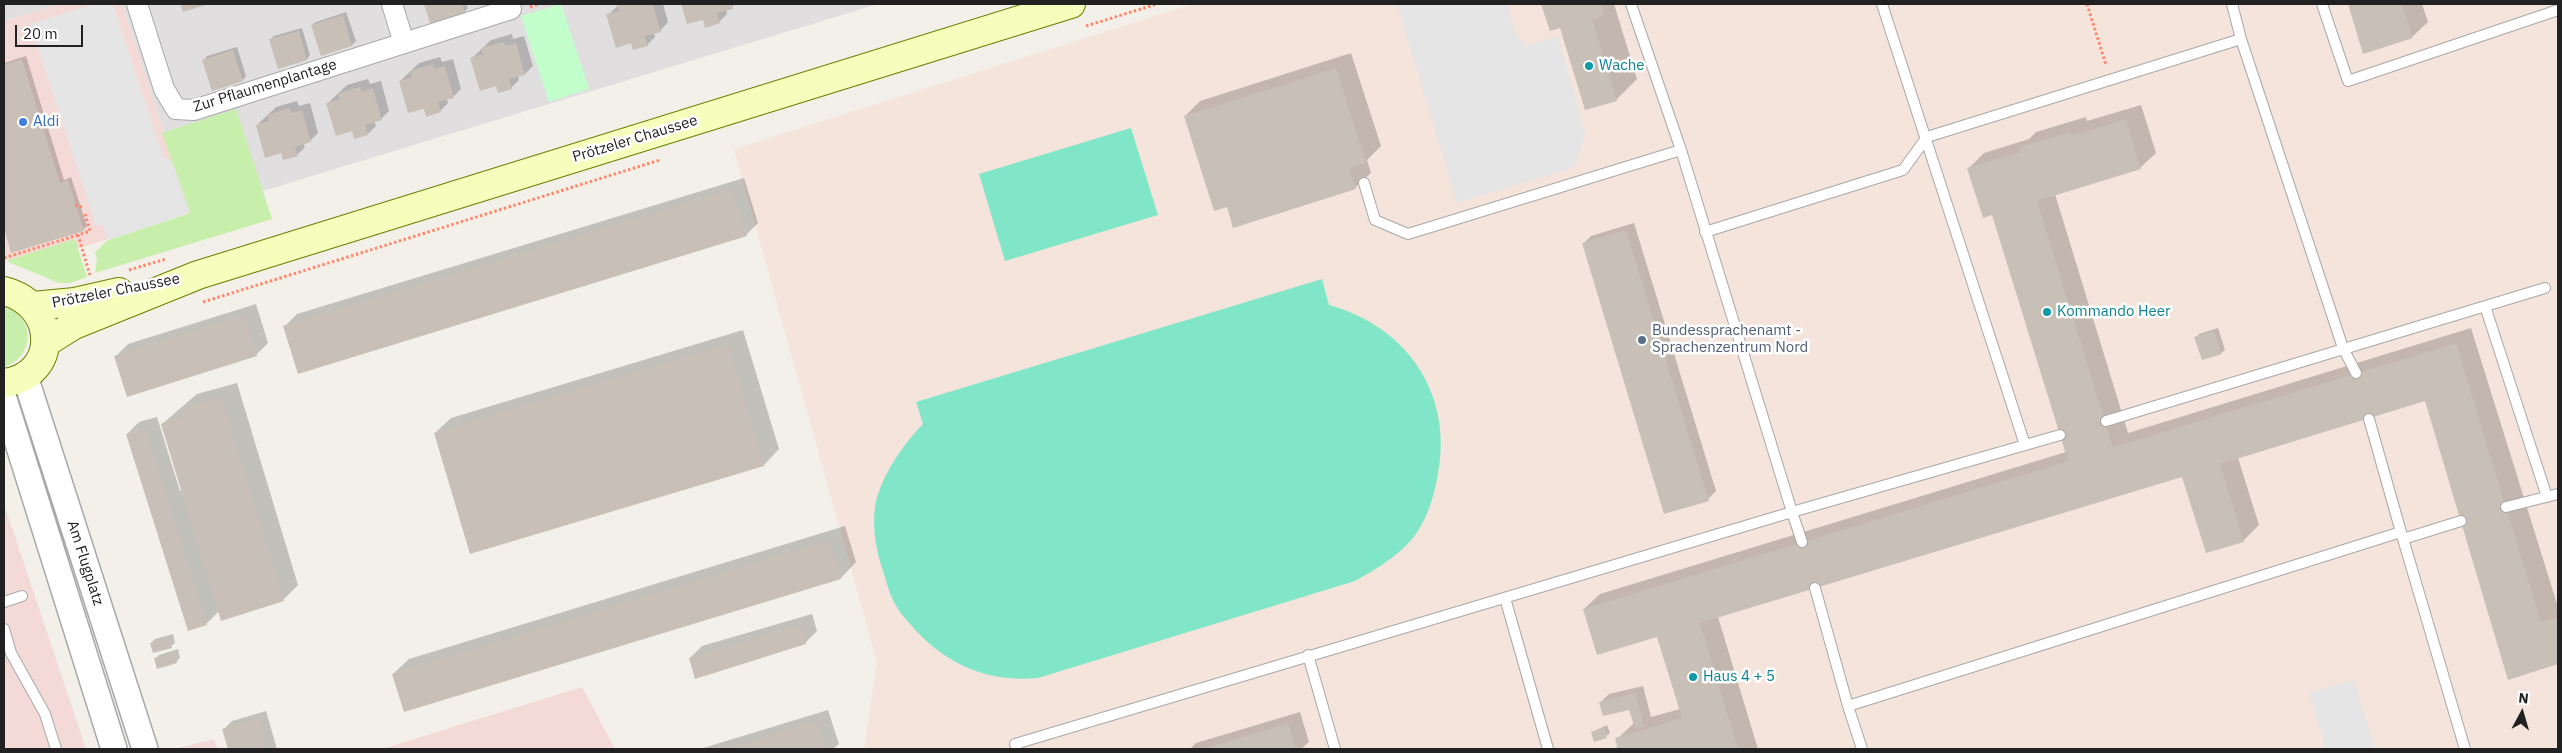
<!DOCTYPE html>
<html>
<head>
<meta charset="utf-8">
<style>
  body { margin:0 }
  #map { position:relative; width:2562px; height:753px; overflow:hidden; background:#f2f0e8; font-family:"IBM Plex Sans",sans-serif }
  canvas { display:block }
  .frame { position:absolute; inset:0; border:5px solid #212121; pointer-events:none }
  .north { position:absolute; left:2497px; top:688px; width:50px; height:50px; -webkit-text-stroke:4px #fff; paint-order:stroke; rotate:6deg; font-size:14px; font-weight:700; line-height:20px; text-align:center; color:#212121 }
  .north::after { content:''; display:block; margin:auto; width:18px; height:22px; background:#212121; clip-path:polygon(50% 0,100% 100%,50% 72%,0 100%) }
  .scale { position:absolute; left:15px; top:25px; width:68px; height:22px; box-sizing:border-box; border:2px solid #212121; border-top:0; padding-left:6px; font-size:15px; line-height:18px; white-space:nowrap; color:#212121; -webkit-text-stroke:4px #fff; paint-order:stroke }
</style>
</head>
<body>
<div id="map">
<canvas width="2562" height="753"></canvas>
<div class="frame"></div>
<div class="north">N</div>
<div class="scale">20 m</div>
</div>
<script>
const ctx = document.querySelector('canvas').getContext('2d');
ctx.lineJoin = 'round';
function fill(path, color) { ctx.fillStyle = color; ctx.fill(path, 'evenodd'); }
function strokePath(path, color, width, dash) { ctx.strokeStyle = color; ctx.lineWidth = width; ctx.lineCap = dash ? 'butt' : 'round'; ctx.setLineDash(dash || []); ctx.stroke(path); }
function label(font, color, halo, rows, align = 'center') {
  ctx.font = font + ' "IBM Plex Sans",sans-serif'; ctx.lineWidth = 5; ctx.setLineDash([]); ctx.textBaseline = 'middle'; ctx.strokeStyle = halo; ctx.fillStyle = color; for (const [text, x, y, turn = 0] of rows) {
    ctx.save(); ctx.translate(x, y); ctx.rotate((+turn || 0) * Math.PI / 180); ctx.textAlign = isNaN(turn) ? turn : align; if (halo) ctx.strokeText(text, 0, 0); ctx.fillText(text, 0, 0); ctx.restore();
  }
}
fill(new Path2D(`
  M4,4H59L4,21Z
  M122,4H878L190,213Z`), '#e0dede');
fill(new Path2D(`
  M59,4H122L190,213L23,266L4,259V21Z
  M4,504L86,749H4Z
  M582,687L615,749H382Z
  M214,739L218,749H173H175Z`), '#f4dad6');
fill(new Path2D(`
  M1193,4H2558V749H864L877,662L734,149Z`), '#f4e4db');
fill(new Path2D(`
  M236,109L272,219L95,273L97,259L95,252L108,240L190,213L162,133Z
  M75,239L87,277L70,283H59L6,261Z
  M4,306C35,316 36,357 4,367Z`), '#c7efab');
fill(new Path2D(`
  M561,4L589,89L549,102L521,16Z`), '#c3fecd');
fill(new Path2D(`
  M1131,128L1158,215L1005,261L979,174Z
  M1322,279L1329,305C1409,327 1455,397 1437,479C1433,500 1426,521 1413,538C1397,557 1376,569 1355,581L1038,678C987,683 943,663 911,625C904,617 897,609 893,600C888,590 886,579 882,568C875,547 871,520 877,497C886,469 903,445 923,424L916,402Z`), '#81e6c7');
fill(new Path2D(`
  M95,4H113L163,157L172,161L190,213L108,240L103,225L96,226L30,24Z
  M1397,4H1507L1515,31L1525,47L1558,36L1585,133L1575,167L1457,203Z
  M2354,680L2375,749H2326L2309,693Z`), '#e5e5e5');
fill(new Path2D(`
  M426,4H466L468,8L464,12L431,22Z
  M620,4H663L668,22L661,30L654,32L655,37L647,45L632,42L608,15Z
  M683,4H736L726,10L727,14L719,22L704,19L688,23Z
  M1543,4H1614L1637,79L1616,100L1561,26L1551,29Z
  M2349,4H2422L2428,22L2412,37L2364,52Z
  M346,12L356,41L352,45L322,54L312,25L316,22Z
  M302,28L310,55L307,59L278,67L270,40L274,36Z
  M512,34L513,39L524,36L533,66L525,74L518,75L519,80L511,88L496,84L472,58L491,40Z
  M237,47L246,76L243,80L204,60L207,56Z
  M1351,53L1381,146L1367,160L1371,173L1355,188L1228,206L1185,116L1200,101Z
  M26,56L64,180L71,177L87,226L83,230L12,251L4,223V63Z
  M440,57L442,62L453,59L461,89L453,97L447,99L448,103L440,111L425,108L400,81L419,63Z
  M368,79L370,84L381,81L389,111L381,119L374,121L376,126L368,134L355,137L353,130L328,103L347,85Z
  M297,101L299,106L310,103L318,133L310,141L303,143L305,147L297,155L282,152L257,125L276,107Z
  M2141,105L2156,153L2140,168L2055,194L2128,433L2471,328L2558,607V663L2509,678L2426,400L2238,458L2259,525L2243,541L2183,475L1718,617L1758,749H1613L1619,746L1617,739L1634,723L1630,708L1601,702L1609,694L1643,686L1651,717L1680,709L1658,635L1584,609L1600,594L2066,452L1993,213L1969,168L1984,153L2029,139L2036,132L2086,117L2087,121Z
  M744,178L758,223L746,235L285,326L297,314Z
  M1634,223L1716,491L1708,499L1583,244L1591,236Z
  M256,304L268,343L256,355L116,356L128,344Z
  M2218,328L2225,350L2221,353L2196,338L2199,334Z
  M743,330L779,449L764,465L435,433L451,418Z
  M237,383L298,585L283,600L219,611L206,624L127,434L139,422L157,417L180,491L182,490L162,424L197,394Z
  M845,526L856,562L841,578L405,710L393,674L409,659Z
  M812,614L817,631L805,643L690,658L702,646Z
  M173,634L175,643L171,646L151,643L155,639Z
  M178,649L180,658L176,662L155,659L159,655Z
  M828,710L839,744L833,749H700Z
  M266,711L277,749H230L224,729L232,721Z
  M1300,712L1309,742L1301,749H1190L1196,743Z
  M1607,725L1610,733L1606,736L1592,732Z`), '#0003');
fill(new Path2D(`
  M180,4H209L183,12Z
  M424,4H462L465,13L430,23Z
  M620,4H653L661,32L645,36L648,46L633,50L631,43L616,48L606,14L619,11L617,5Z
  M681,4H732L733,9L717,13L720,23L705,28L703,20L687,24Z
  M1541,4H1601L1604,15L1592,19L1617,101L1585,110L1560,28L1550,31Z
  M2348,4H2402L2413,38L2363,54Z
  M343,15L352,46L321,56L311,25Z
  M299,31L307,60L278,69L269,39Z
  M504,42L506,46L516,43L525,75L509,79L512,89L498,93L496,86L480,91L470,58L483,54L481,48Z
  M233,50L243,81L212,91L202,60Z
  M22,59L60,183L68,180L84,231L11,253L4,228V65Z
  M433,64L434,69L445,66L454,98L438,102L441,112L426,117L424,109L408,113L399,81L412,77L410,71Z
  M1336,68L1366,163L1349,168L1356,189L1233,228L1227,207L1214,211L1184,116Z
  M360,87L362,92L373,88L382,120L366,125L368,135L354,139L352,131L336,136L326,103L340,99L338,93Z
  M289,108L291,113L302,110L311,142L295,147L298,156L283,160L281,153L265,158L256,125L269,121L267,115Z
  M2126,119L2141,169L2037,201L2113,447L2456,343L2541,622L2558,617V664L2508,680L2425,401L2220,464L2244,542L2206,553L2182,477L1700,623L1738,749H1618L1615,738L1682,718L1657,637L1597,655L1583,609L2068,461L1992,215L1983,218L1967,168L2020,152L2019,147L2071,132L2072,136Z
  M732,189L747,236L298,374L283,326Z
  M1626,230L1709,501L1664,514L1582,243Z
  M244,315L257,356L127,397L114,356Z
  M2214,331L2222,354L2202,360L2194,337Z
  M728,344L764,466L470,554L434,433Z
  M221,397L284,601L221,621L161,424L183,417L180,409Z
  M145,428L207,625L188,631L126,434Z
  M829,540L841,579L404,712L392,674Z
  M800,625L806,644L695,679L689,658Z
  M169,637L172,648L153,653L150,643Z
  M174,652L177,663L157,669L154,658Z
  M1635,693L1644,726L1635,728L1629,710L1603,716L1599,702Z
  M258,718L267,749H228L222,729Z
  M816,721L825,749H726Z
  M1288,723L1296,749H1203Z
  M1604,728L1607,738L1594,742L1591,732Z`), '#c8bfb6');
const service = new Path2D(`
  M1631,4L1681,150L1792,512L2060,435
  M1882,4L2025,445
  M2322,4L2348,81L2558,10
  M2241,39L2343,348L2356,373
  M1364,183L1375,220L1408,234L1681,150
  M1705,232L1903,170L1927,137L2241,39L2232,4
  M2485,306L2547,497
  M2369,419L2401,532
  M2106,421L2545,288
  M2506,507L2558,494
  M2403,539L2461,521
  M1815,588L1848,706
  M1505,598L1548,749
  M4,602L22,596
  M4,629L11,653L45,714L56,749
  M1308,655L1335,749
  M1017,749L1015,744L1792,512L1802,542
  M1862,749L1848,706L2401,532L2465,749`);
const minor = new Path2D(`
  M137,4L164,89L176,109L194,110L511,9
  M392,4L404,43`);
const tertiary = new Path2D(`
  M25,376L145,749
  M4,399L114,749`);
const secondary = new Path2D(`
  M4,291C59,305 59,376 4,383
  M33,306L75,302L119,292
  M45,343L74,325L198,275L1071,4`);
strokePath(service, '#a8a8a8', 12);
strokePath(minor, '#a8a8a8', 22);
strokePath(tertiary, '#a8a8a8', 28);
strokePath(secondary, '#698100', 30);
strokePath(new Path2D(`
  M2087,4L2106,65
  M530,7L539,4
  M1086,26L1157,4
  M75,205L82,207
  M85,214L90,231L78,235L90,275
  M4,258L78,235
  M129,270L166,259
  M203,302L660,160`), '#ff876c', 3, [2.5, 2.5]);
strokePath(service, '#fff', 10);
strokePath(minor, '#fff', 20);
strokePath(tertiary, '#fff', 25);
strokePath(secondary, '#f5feba', 28);
for (const [x, y, r, color] of [
  [1589,66,5,"#0f9aa8"],
  [23,122,5,"#3f7fe0"],
  [2047,312,5,"#0f9aa8"],
  [1642,340,5,"#5c6f8a"],
  [1693,677,5,"#0f9aa8"]
]) { const dot = new Path2D(); dot.arc(x, y, r, 0, 2 * Math.PI); ctx.fillStyle = color; ctx.fill(dot); strokePath(dot, '#fff', 2); }
label('15px', '#0d838f', '#fff', [
  ["Wache",1599,66],
  ["Kommando Heer",2057,312],
  ["Haus 4 + 5",1703,677]
], 'left');
label('15px', '#212121', '#fff', [
  ["Zur Pflaumenplantage",265,86,-17],
  ["Prötzeler Chaussee",635,139,-17],
  ["Prötzeler Chaussee",116,291,-11],
  ["Am Flugplatz",85,563,72]
]);
label('15px', '#366cbe', '#fff', [
  ["Aldi",33,122]
], 'left');
label('15px', '#4e5e75', '#fff', [
  ["Bundessprachenamt -",1652,331],
  ["Sprachenzentrum Nord",1652,348]
], 'left');
</script>
</body>
</html>
